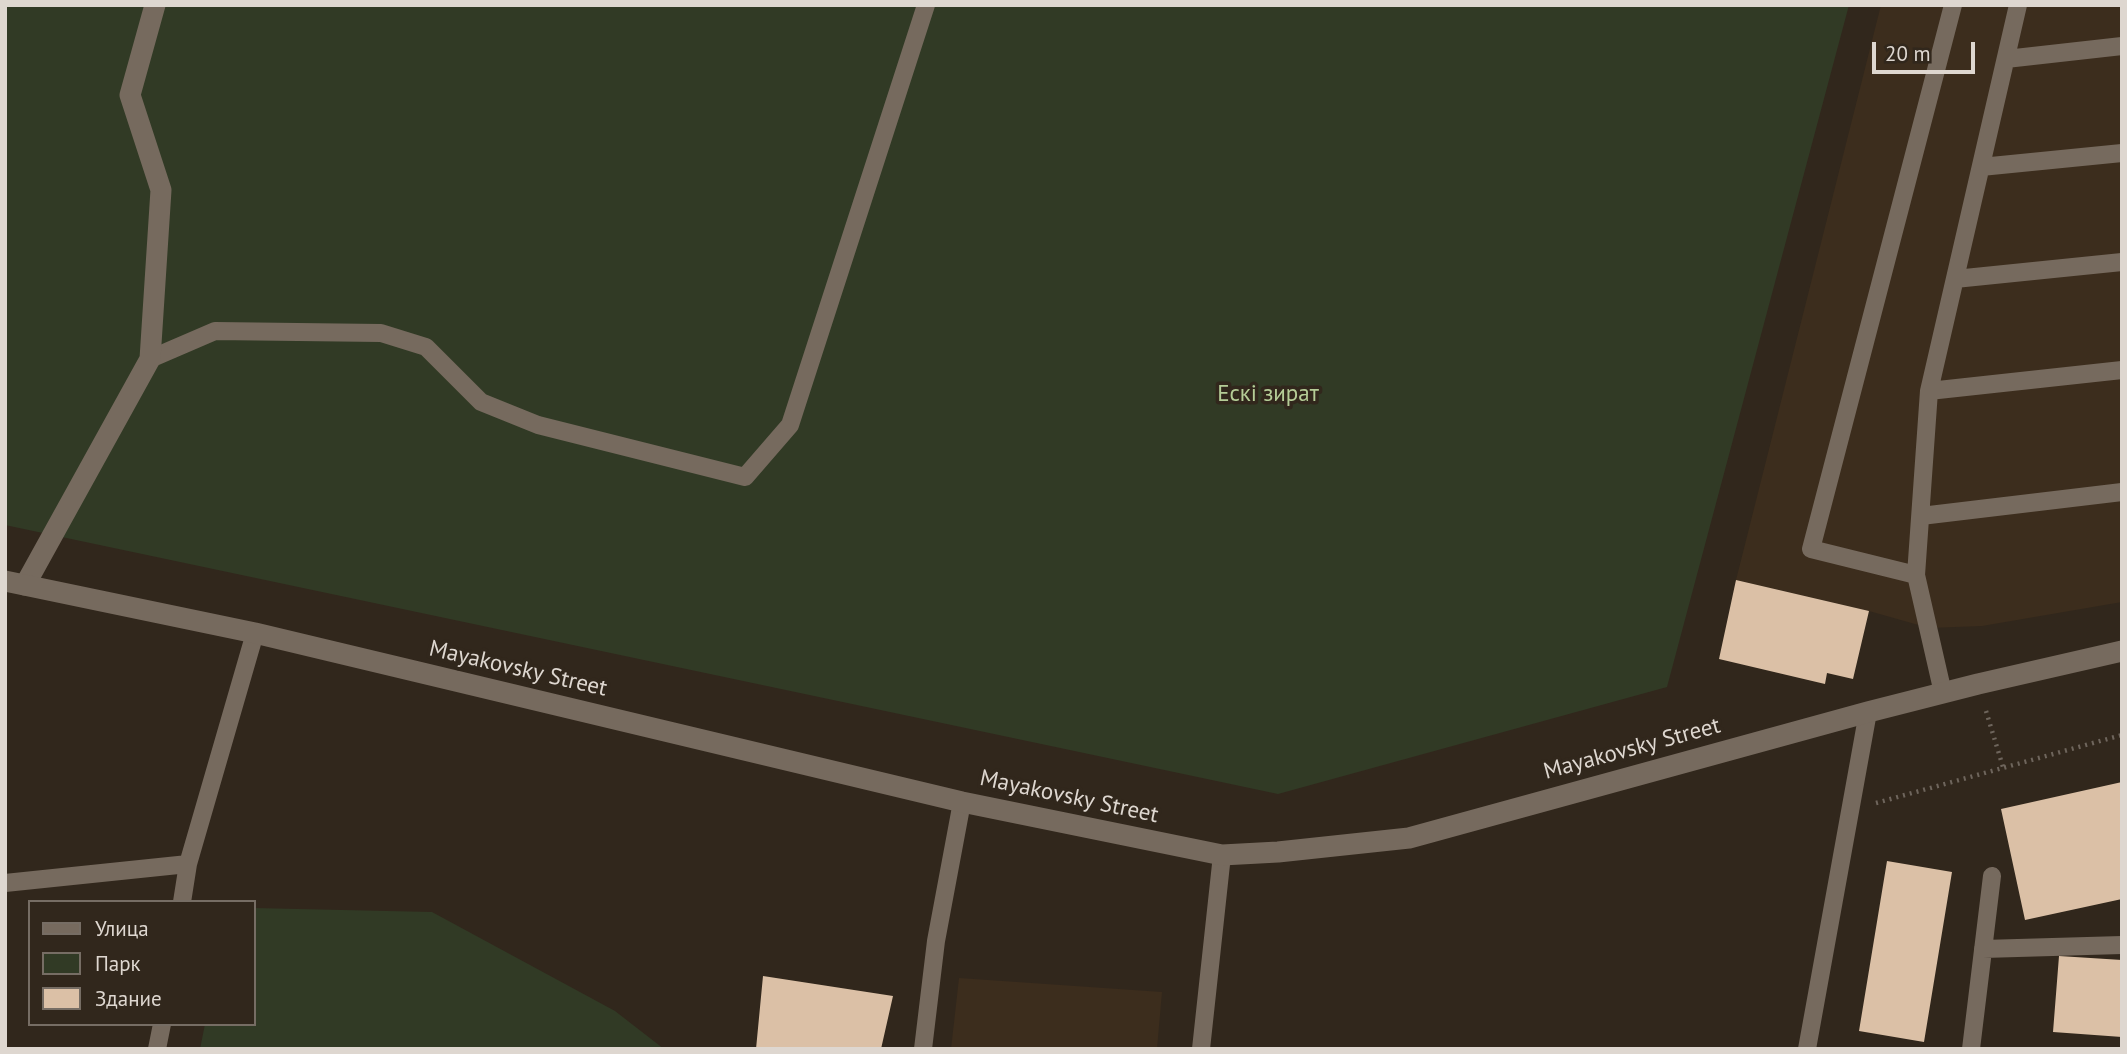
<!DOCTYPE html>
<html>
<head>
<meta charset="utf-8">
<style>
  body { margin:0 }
  #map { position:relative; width:2127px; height:1054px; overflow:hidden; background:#31271c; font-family:"PT Sans",sans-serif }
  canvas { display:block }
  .frame { position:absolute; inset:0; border:7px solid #ded7d0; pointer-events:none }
  .legend { position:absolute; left:28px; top:900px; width:228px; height:126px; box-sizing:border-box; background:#31271c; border:2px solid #766d64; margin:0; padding:9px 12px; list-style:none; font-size:21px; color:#ded7d0 }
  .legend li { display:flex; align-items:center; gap:14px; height:35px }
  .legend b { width:35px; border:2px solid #766d64 }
  .scale { position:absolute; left:1872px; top:42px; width:103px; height:32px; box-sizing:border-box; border:4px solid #ded7d0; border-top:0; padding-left:9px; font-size:21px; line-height:24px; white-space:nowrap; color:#ded7d0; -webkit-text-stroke:5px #31271c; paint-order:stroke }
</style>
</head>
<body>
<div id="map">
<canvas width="2127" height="1054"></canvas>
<div class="frame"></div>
<ul class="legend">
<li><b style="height:9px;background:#766a5e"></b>Улица</li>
<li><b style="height:19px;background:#313a25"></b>Парк</li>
<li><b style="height:19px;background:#dbc0a6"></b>Здание</li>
</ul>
<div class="scale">20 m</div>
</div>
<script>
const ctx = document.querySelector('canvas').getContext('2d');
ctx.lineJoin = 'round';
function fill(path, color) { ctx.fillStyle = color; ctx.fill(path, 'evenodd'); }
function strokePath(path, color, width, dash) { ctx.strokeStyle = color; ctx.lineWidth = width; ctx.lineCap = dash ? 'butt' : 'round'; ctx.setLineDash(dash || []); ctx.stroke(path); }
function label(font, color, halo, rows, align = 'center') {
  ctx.font = font + ' "PT Sans",sans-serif'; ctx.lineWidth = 7; ctx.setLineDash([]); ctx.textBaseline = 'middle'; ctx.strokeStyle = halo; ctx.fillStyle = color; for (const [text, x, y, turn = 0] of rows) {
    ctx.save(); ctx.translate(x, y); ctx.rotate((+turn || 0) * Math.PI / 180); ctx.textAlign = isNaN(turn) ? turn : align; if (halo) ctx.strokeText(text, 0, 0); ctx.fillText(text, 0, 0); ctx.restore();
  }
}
fill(new Path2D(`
  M1881,5H2122V602L1982,626L1929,628L1869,611L1736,580Z
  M959,978L1162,992L1157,1049H951Z`), '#3c2d1d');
fill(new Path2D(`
  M5,5H1849L1667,687L1278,794L5,525Z
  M254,908L432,912L615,1011L664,1049H200L205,1024H254Z`), '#313a25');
fill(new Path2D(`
  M1736,580L1869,611L1853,679L1827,673L1825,684L1719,659Z
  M2122,782V899L2025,920L2001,809Z
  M1887,861L1952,872L1924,1042L1859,1031Z
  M2059,956L2122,960V1037L2053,1032Z
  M763,976L893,996L881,1049H756Z`), '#dbc0a6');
strokePath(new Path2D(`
  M1986,711L2003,767
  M1876,803L2122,735`), '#6e655c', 4.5, [2, 5]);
strokePath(new Path2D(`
  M2006,59L2122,46
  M1981,167L2122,153
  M1955,279L2122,262
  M150,359L215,331L381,333L426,347L481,402L538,425L745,477L790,425L926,5
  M1929,391L2122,370
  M1921,516L2122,492
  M1916,575L1811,549L1953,5
  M1943,693L1916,575L1929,391L2018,5
  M5,883L188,864
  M182,902L188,864L255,633
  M1983,949L2122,945
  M157,1049L162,1024
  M923,1049L936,941L962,802
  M1201,1049L1222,855
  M1807,1049L1868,712
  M1971,1049L1992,876`), '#766a5e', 18);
strokePath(new Path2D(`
  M25,585L150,359L161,190L130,95L155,5`), '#766a5e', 21);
strokePath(new Path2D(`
  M5,581L255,633L962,802L1222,855L1278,852L1409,838L1868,712L1978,684L2122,651`), '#766a5e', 21);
label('23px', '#b5cd97', '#31271c', [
  ["Ескі зират",1268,394]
]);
label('23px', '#ded7d0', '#31271c', [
  ["Mayakovsky Street",518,669,13],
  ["Mayakovsky Street",1632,749,-15],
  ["Mayakovsky Street",1069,797,12]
]);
</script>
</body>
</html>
